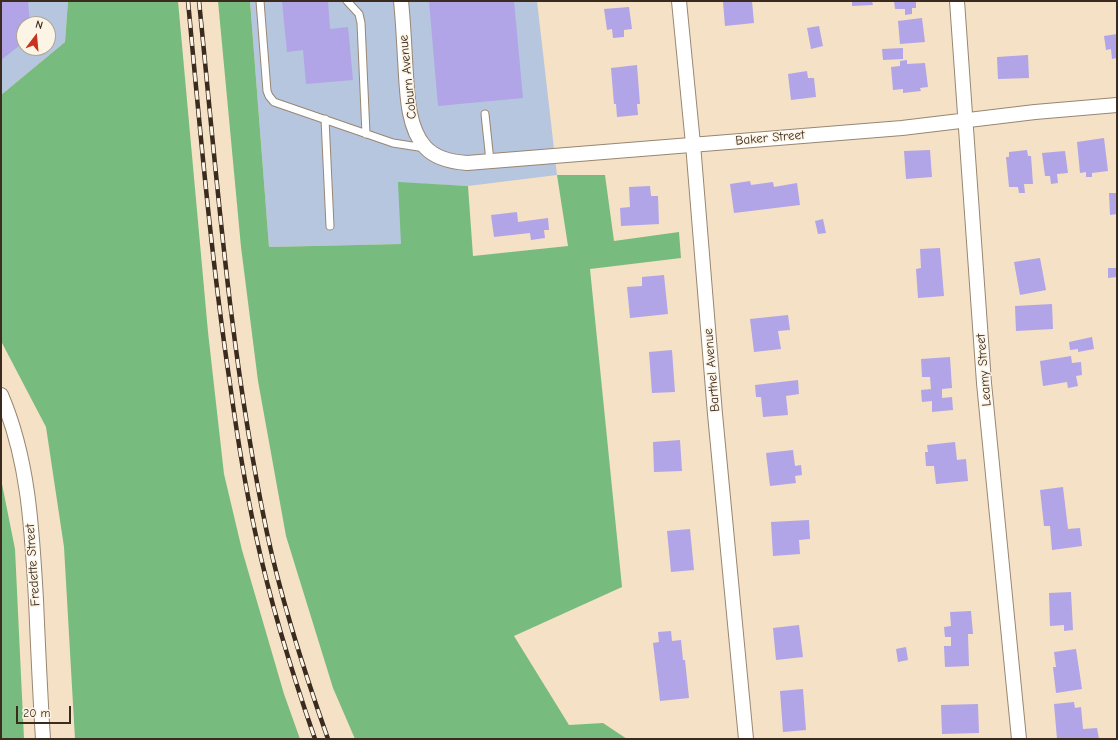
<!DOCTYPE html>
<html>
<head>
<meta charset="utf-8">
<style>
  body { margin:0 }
  #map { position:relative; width:1118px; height:740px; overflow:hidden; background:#f5e1c5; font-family:"Comic Neue",sans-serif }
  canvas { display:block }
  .frame { position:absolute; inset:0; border:2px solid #3b2a1e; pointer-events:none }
  .north { position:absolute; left:16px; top:16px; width:40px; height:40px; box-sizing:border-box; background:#fcf5e5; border:1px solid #afa495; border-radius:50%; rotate:16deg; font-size:11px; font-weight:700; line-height:16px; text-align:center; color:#3b2a1e }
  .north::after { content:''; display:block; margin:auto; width:14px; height:18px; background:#c8321e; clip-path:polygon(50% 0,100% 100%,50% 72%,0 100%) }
  .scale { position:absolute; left:16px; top:706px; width:55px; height:18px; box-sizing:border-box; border:2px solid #3b2a1e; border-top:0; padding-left:5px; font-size:12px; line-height:14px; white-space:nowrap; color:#3b2a1e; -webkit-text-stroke:3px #fcf5e5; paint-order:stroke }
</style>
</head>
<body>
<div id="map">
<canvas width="1118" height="740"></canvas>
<div class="frame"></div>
<div class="north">N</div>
<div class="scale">20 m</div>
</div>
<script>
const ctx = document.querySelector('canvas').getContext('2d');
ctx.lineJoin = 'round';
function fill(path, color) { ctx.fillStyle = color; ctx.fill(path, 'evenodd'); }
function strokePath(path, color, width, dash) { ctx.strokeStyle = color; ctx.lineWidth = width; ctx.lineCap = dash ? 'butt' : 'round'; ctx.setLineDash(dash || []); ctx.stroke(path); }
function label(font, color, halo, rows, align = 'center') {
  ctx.font = font + ' "Comic Neue",sans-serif'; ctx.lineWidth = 3; ctx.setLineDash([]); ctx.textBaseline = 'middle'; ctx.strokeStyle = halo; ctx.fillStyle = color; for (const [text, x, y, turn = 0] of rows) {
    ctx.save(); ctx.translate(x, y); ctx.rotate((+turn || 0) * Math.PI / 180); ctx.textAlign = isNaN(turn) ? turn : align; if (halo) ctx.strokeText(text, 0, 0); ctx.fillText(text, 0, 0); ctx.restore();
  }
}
fill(new Path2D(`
  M1,1H68L65,42L1,95ZM24,24H48V48H24Z
  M250,1H537L557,175L468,186L403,183L401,244L269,247Z`), '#b6c6de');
fill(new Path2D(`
  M68,1H178L208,332L224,474L242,550L284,694L300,739H75L64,547L46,427L1,341V95L65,42Z
  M218,1H250L269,247L401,244L398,182L468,186L473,256L568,246L557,175H605L614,241L679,232L681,258L590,269L622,587L514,636L569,725L603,723L627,739H355L333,688L286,536L258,381L241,247Z
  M1,479L15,549L24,739H1Z`), '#78bb7e');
fill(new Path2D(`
  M1,1H28L30,24H24V42L1,60Z
  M282,1H328L330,29L348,27L353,80L306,84L303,50L287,52Z
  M429,1H514L523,98L438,106Z
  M735,1H752L754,23L725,26L723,2Z
  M852,1H872L873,5L852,6Z
  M894,1H916V8H912V14L905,15V9H895Z
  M629,7L632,29L624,30V37L613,38L612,29L607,30L604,9Z
  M922,18L925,42L900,44L898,21Z
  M819,26L823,46L811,49L807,28Z
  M1117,34V58L1112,59L1111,49L1106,50L1104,36Z
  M903,48V59L883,60L882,49Z
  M1028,55L1029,78L998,79L997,57Z
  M907,60V64L925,63L928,87L920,88L921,91L903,93V89L893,90L891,67L900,66V61Z
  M637,65L640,104H637L638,115L617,117L616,104H614L611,68Z
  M807,71L808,78H814L816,97L791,100L788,74Z
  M1104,138L1108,171L1092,173V177H1086V172L1080,173L1077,142Z
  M930,150L932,177L906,179L904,151Z
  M1027,150L1028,156H1031L1033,184H1024L1025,193H1019L1018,187H1009L1006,157H1009V152Z
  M1065,151L1068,173L1057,174L1058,183L1051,184L1050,176H1045L1042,153Z
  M750,181L751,185L773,182L774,187L797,183L800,205L734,213L730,184Z
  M650,186L651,196H658L659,224L621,226L620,208L630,207L629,187Z
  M1109,193H1117V214L1110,215Z
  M517,212L518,222L548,218L549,230H544L545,238L531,240L530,233L494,237L491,215Z
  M823,219L826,233L818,234L815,221Z
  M940,248L944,296L918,298L916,269L921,268L920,249Z
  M1040,258L1046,290L1020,295L1014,262Z
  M1108,268H1117V277L1108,278Z
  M664,275L668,314L630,318L627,287L642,286V277Z
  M1052,304L1053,329L1016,331L1015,306Z
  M788,315L790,330L778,331L781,349L754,352L750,319Z
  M1092,337L1094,349L1078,352V349L1070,350L1069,342Z
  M672,350L675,392L652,393L649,352Z
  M1071,356L1072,363L1081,362L1082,375L1076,376L1078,386L1068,388L1067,382L1043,386L1040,361Z
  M950,357L952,388L942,389V398L952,397L953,410L932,412V401L922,402L921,390L931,389L930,377H922L921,359Z
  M798,380L799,394L786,396L788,415L763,417L761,397H756L755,385Z
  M680,440L682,471L654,472L653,442Z
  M955,442L957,460L966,459L968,481L936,484L934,466H926L925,452H928L927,445Z
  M793,450L795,466L801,465L802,475L795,476L796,483L770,486L766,453Z
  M1063,487L1068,529L1080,528L1082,546L1052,550L1050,526H1044L1040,490Z
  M809,520L810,539L799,540L800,554L773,556L771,522Z
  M690,529L694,570L671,572L667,531Z
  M1071,592L1073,630L1064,631V625L1050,626L1049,593Z
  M971,611L973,634H968L969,666L945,667L944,646H951V637H945L944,627L951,626L950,612Z
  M799,625L803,657L776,660L773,628Z
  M671,631L672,641L681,640L683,660H685L689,698L660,701L653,643L659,642L658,632Z
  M906,647L908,660L898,662L896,649Z
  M1076,649L1082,689L1056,693L1053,667H1056L1054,652Z
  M803,689L806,730L783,732L780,691Z
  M1074,702L1075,708L1081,707L1083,729L1097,728L1099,739H1057L1054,704Z
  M978,704L979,733L942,734L941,705Z`), '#b1a4e7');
const lane = new Path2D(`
  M260,1L267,91L269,96L274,102L393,143L425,148
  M347,1L359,14L361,23L366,134
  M485,114L490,161
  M325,119L330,226`);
const street = new Path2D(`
  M401,1C403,20 404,40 405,59C407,86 406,126 425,147C436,159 452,162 467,163L902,128L1035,112L1117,105
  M679,1L693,144L715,414L746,739
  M957,1L984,383L1019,739
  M1,395C29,460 32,531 36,600C38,646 40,693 43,739`);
strokePath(lane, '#988672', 9);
strokePath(street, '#988672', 16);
strokePath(lane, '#fff', 7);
strokePath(street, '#fff', 14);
const rail = new Path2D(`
  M188,1C200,129 211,257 230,384C237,435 245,486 256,536C271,605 292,673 315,739
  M199,1C217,179 230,357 267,533C282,603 304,671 328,739`);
strokePath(rail, '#3b2a1e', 4.5);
strokePath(rail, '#fcf5e5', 3, [9]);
label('13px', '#3b2a1e', '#fcf5e5', [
  ["Coburn Avenue",408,77,-96],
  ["Baker Street",770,138,-5],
  ["Barthel Avenue",712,370,-95],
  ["Leamy Street",984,370,-95],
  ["Fredette Street",33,565,-94]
]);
</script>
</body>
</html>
